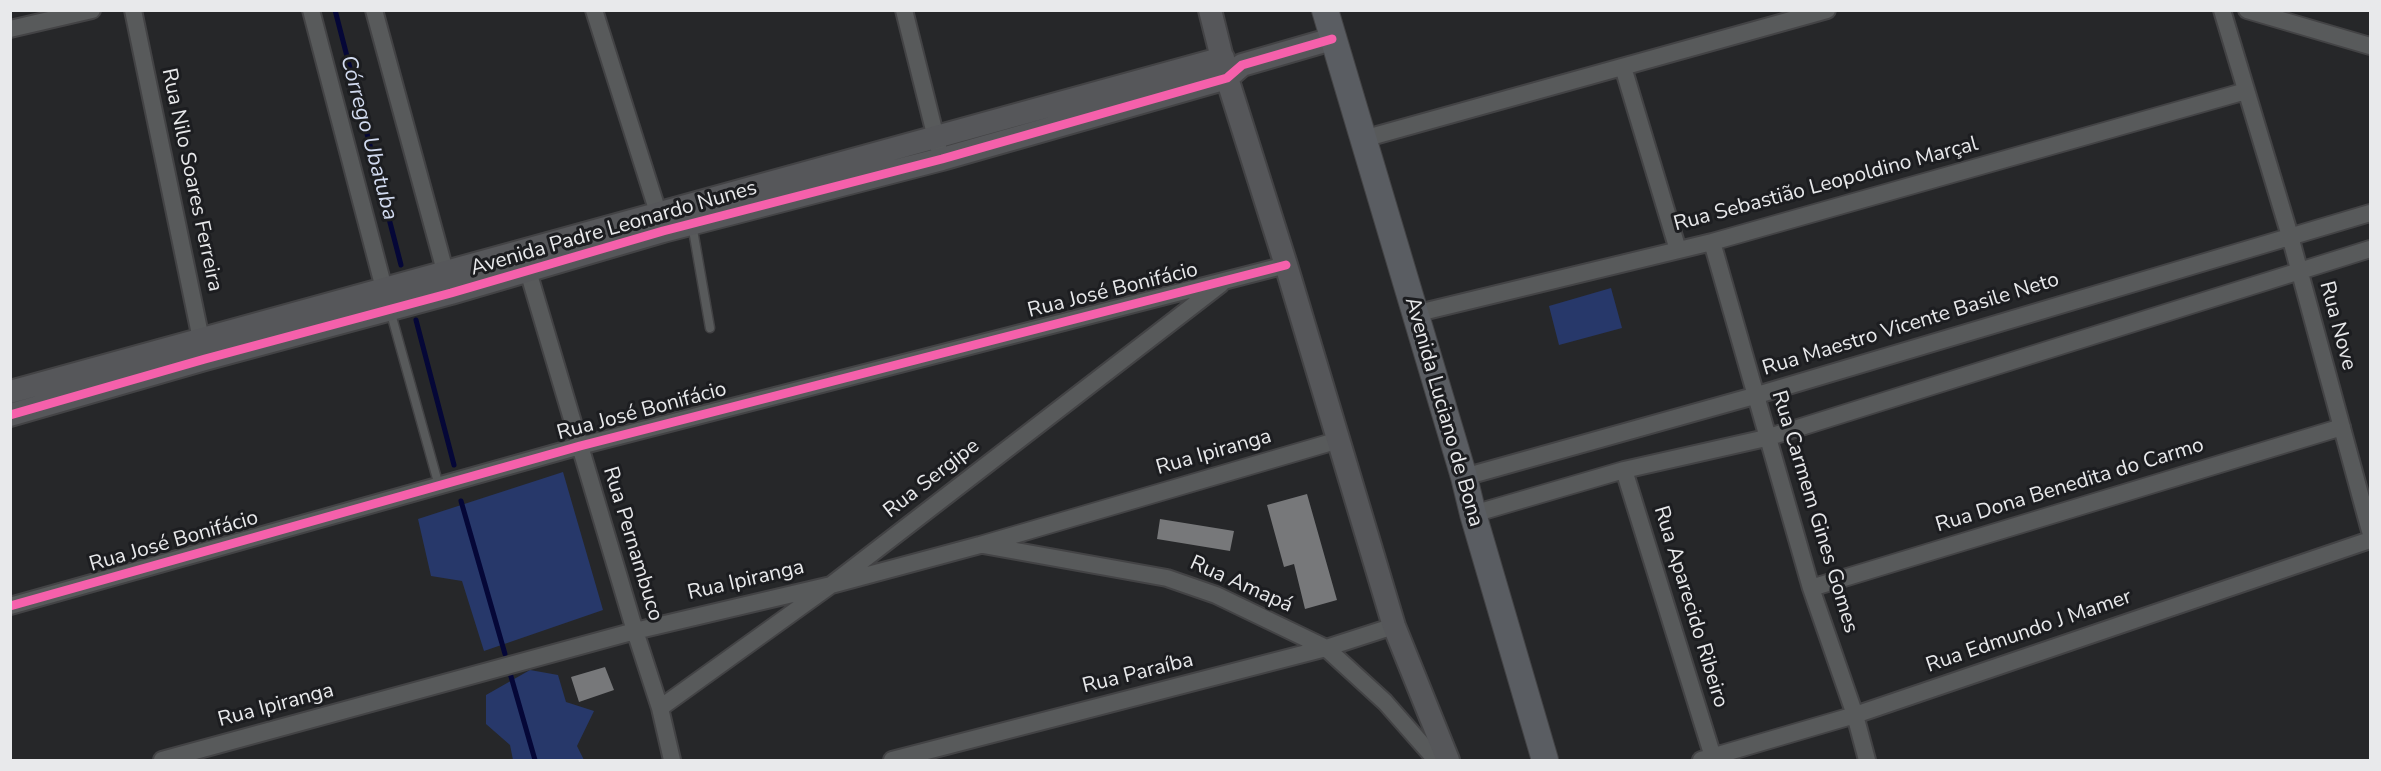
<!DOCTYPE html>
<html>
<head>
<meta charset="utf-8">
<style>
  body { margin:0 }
  #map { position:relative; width:2381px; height:771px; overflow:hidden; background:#262729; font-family:"Nunito Sans",sans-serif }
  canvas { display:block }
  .frame { position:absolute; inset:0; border:12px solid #e8e9eb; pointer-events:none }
</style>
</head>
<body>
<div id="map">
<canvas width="2381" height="771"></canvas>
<div class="frame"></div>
</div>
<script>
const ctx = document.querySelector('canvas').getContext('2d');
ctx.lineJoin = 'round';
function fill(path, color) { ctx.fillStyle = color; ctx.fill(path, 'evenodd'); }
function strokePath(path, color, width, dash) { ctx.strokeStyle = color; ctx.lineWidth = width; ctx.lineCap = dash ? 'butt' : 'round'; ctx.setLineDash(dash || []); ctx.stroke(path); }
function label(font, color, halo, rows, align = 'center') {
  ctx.font = font + ' "Nunito Sans",sans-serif'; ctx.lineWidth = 6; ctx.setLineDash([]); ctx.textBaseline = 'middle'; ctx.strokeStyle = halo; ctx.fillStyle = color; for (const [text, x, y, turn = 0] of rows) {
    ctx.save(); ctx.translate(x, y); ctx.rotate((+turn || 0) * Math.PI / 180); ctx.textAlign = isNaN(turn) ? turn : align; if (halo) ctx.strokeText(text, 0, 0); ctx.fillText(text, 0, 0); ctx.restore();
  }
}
fill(new Path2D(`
  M1611,288L1622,328L1559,345L1549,306Z
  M563,472L603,610L484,651L462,581L431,576L418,519Z
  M530,670L558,675L566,702L594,711L577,746L584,760H513L510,745L486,724V695Z`), '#27386a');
strokePath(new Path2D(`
  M335,10L401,265
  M416,320L454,465
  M461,501L505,654
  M510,673L535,760`), '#050737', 5);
fill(new Path2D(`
  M1307,494L1337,600L1305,609L1294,564L1284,567L1267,505Z
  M1160,519L1234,531L1230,551L1157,539Z
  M605,667L614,690L579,702L571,677Z`), '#77787a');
const lane = new Path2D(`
  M692,224L710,328
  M390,310L439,486`);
const street = new Path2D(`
  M133,10L203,349
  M311,10L387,300
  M374,10L448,282
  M594,10L662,225
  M904,10L938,146
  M2222,10L2290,236L2370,531
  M2247,10L2370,46
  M10,29L92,10
  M1623,67L1678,250
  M1363,139L1827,10
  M1712,242L1811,588L1855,715L1867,760
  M525,261L635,631L660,708L672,760
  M1414,314L1712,242L2246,91
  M1624,470L1713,757
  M1464,477L1754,396L2370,213
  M1473,514L1624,470L1766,438L2370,249
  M983,545L1167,578L1216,595L1326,648L1385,702L1436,760
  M1811,588L2342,427
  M10,606L580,446L1286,265
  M660,708L831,585L1221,284
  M162,760L635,631L831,585L980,545L1339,440
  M892,760L1326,648L1394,626
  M1701,760L1855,715L2370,540`);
const secondary = new Path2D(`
  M1210,10L1227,78L1286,265L1394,626L1448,760
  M10,392L1223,58
  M10,415L205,359L451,293L663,231L942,159L1227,78L1242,65L1332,39`);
const primary = new Path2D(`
  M1325,10L1464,477L1473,514L1545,760`);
strokePath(lane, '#434345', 11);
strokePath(street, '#434345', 20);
strokePath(secondary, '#434345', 26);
strokePath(primary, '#434345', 28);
strokePath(lane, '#585a5b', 8);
strokePath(street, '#585a5b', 16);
strokePath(secondary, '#56575a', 22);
strokePath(primary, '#5a5d62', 26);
strokePath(new Path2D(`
  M10,415L205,359L451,293L663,231L942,159L1227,78L1242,65L1332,39
  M10,606L580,446L1286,265`), '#f560ab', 9);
label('21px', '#e8e9eb', '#1c1d20', [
  ["Rua Nilo Soares Ferreira",191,180,78],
  ["Rua Sebastião Leopoldino Marçal",1826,185,-15],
  ["Avenida Padre Leonardo Nunes",614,229,-16],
  ["Rua José Bonifácio",1113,291,-14],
  ["Rua Maestro Vicente Basile Neto",1911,325,-17],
  ["Rua Nove",2337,326,75],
  ["Rua José Bonifácio",642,412,-15],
  ["Avenida Luciano de Bona",1443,412,74],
  ["Rua Ipiranga",1214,453,-16],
  ["Rua Sergipe",932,479,-38],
  ["Rua Dona Benedita do Carmo",2070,486,-17],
  ["Rua Carmem Gines Gomes",1814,512,73],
  ["Rua José Bonifácio",174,542,-16],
  ["Rua Pernambuco",632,544,73],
  ["Rua Ipiranga",746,581,-13],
  ["Rua Amapá",1241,585,24],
  ["Rua Aparecido Ribeiro",1690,607,73],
  ["Rua Edmundo J Mamer",2029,632,-19],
  ["Rua Paraíba",1138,674,-14],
  ["Rua Ipiranga",276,706,-15]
]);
label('italic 22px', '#d2dbf0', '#1c1d20', [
  ["Córrego Ubatuba",368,138,75]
]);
</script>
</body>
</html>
